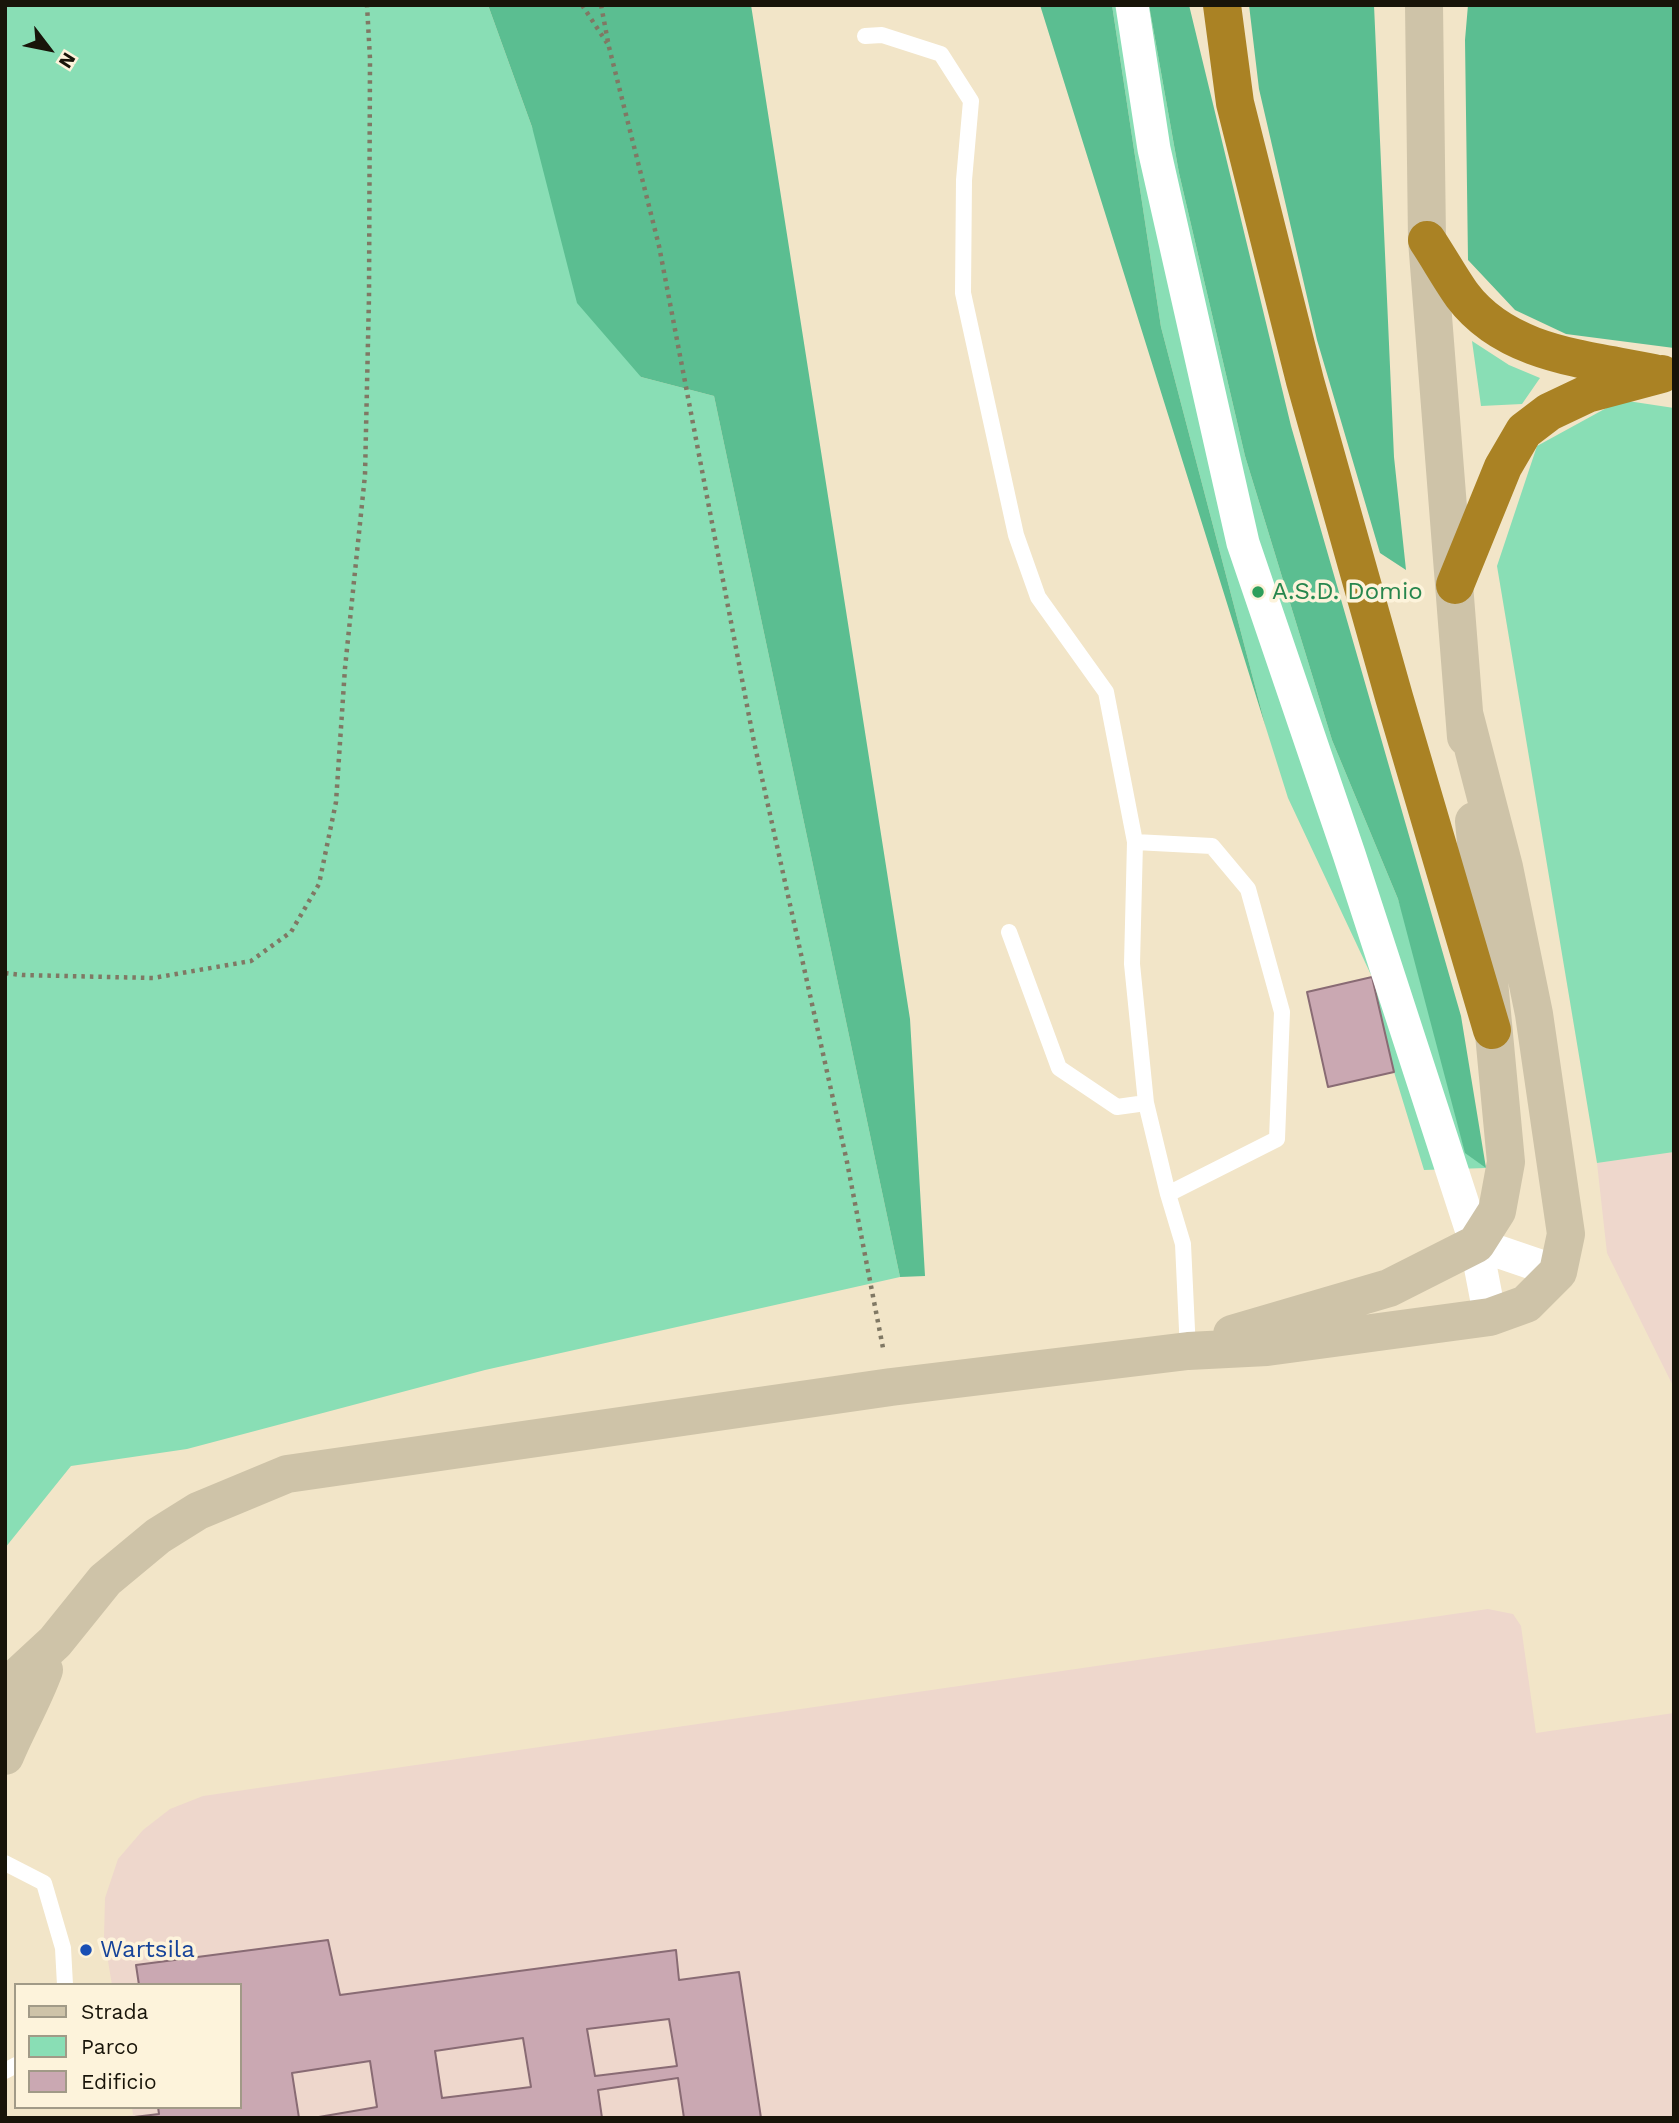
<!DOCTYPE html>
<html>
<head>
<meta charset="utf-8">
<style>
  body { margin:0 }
  #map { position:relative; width:1679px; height:2123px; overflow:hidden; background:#f2e5c8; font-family:"Work Sans",sans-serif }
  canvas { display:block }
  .frame { position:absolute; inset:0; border:7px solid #181409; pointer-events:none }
  .legend { position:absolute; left:14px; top:1983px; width:228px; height:126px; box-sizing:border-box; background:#fdf3db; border:2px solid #a19a87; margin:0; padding:9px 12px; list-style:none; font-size:21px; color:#181409 }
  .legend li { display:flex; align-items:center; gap:14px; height:35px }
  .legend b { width:35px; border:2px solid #a19a87 }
  .north { position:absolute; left:14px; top:14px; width:70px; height:70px; -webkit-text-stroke:5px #fdf3db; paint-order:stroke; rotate:122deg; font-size:19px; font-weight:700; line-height:28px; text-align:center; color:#181409 }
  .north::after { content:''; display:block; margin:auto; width:24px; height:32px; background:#181409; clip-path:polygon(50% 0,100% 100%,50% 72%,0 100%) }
</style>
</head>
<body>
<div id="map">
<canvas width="1679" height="2123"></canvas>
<div class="frame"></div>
<ul class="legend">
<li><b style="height:9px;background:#cec3a8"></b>Strada</li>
<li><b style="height:19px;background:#89deb5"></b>Parco</li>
<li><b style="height:19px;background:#caa8b2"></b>Edificio</li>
</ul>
<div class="north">N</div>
</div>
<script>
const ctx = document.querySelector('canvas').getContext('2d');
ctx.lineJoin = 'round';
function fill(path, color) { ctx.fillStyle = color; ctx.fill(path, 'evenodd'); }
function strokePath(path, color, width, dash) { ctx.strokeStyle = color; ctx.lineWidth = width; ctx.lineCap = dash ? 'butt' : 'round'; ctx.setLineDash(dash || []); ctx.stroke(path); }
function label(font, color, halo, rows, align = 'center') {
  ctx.font = font + ' "Work Sans",sans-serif'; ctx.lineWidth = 7; ctx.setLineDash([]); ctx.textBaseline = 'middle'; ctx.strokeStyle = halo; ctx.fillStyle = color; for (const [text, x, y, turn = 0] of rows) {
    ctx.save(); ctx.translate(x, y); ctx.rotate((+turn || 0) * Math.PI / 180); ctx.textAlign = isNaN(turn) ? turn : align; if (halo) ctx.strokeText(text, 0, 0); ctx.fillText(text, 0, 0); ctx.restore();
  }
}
fill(new Path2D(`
  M1674,1152V1388L1607,1253L1597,1163Z
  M1488,1609L1513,1614L1521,1626L1536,1733L1674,1713V2118H114L133,2115L132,2107H240V1985H112L104,1937L105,1898L118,1859L143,1830L170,1809L203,1796Z`), '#eed7cc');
fill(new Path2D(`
  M5,5H488L532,127L641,377L714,396L900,1277L485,1370L187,1449L71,1466L5,1548Z
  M1112,5H1149L1179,173L1245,456L1332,740L1398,899L1486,1168L1424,1170L1394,1072L1372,977L1288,798L1266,728L1161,327Z
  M1472,341L1509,365L1540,378L1522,404L1481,406Z
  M1621,400L1674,408V1152L1597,1163L1497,566L1537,446Z`), '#89deb5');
fill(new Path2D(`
  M488,5H751L910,1019L925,1276L900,1277L714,396L641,377L577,303L532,127Z
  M1040,5H1112L1161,327L1266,728Z
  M1149,5H1189L1291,426L1461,1016L1486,1168L1465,1153L1398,899L1332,740L1245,456L1179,173Z
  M1249,5H1374L1394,457L1406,570L1380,553L1317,340L1259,89Z
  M1468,5H1674V348L1566,334L1515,310L1468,260L1465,40Z`), '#5bbe91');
const building = new Path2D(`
  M1372,977L1394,1072L1328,1087L1307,992Z
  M328,1940L340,1995L676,1950L679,1980L739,1972L761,2118H684L678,2078L598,2090L602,2118H313L377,2107L370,2061L292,2073L299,2118H126L159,2114L158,2107H240V1985H139L136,1965ZM669,2019L677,2066L595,2076L587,2029ZM523,2038L531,2087L442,2098L435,2051Z`);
fill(building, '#caa8b2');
strokePath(building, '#896b74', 2);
strokePath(new Path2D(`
  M582,5L607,43
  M601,5L609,47L659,246L754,742L847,1162L883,1348
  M5,973L22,975L153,978L251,961L291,932L319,884L336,802L345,668L365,475L369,296L370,59L367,5`), '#807864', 4.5, [3.5, 5]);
strokePath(new Path2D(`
  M865,36L882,35L941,54L971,101L964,180L963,293L1016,535L1038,597L1106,692L1135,842L1132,964L1146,1103L1168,1194L1183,1244L1188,1351
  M1135,842L1212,846L1248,889L1282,1012L1277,1139L1168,1194
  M1009,932L1059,1068L1117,1107L1146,1103
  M5,1863L44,1883L63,1948L65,1985
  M5,2071L16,2065`), '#fff', 16);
strokePath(new Path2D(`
  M1132,5L1154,149L1243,543L1349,854L1476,1244L1490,1317
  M1476,1244L1558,1272`), '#fff', 33);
strokePath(new Path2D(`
  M1424,5L1427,240L1466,737
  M1232,1334L1389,1288L1476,1244L1497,1211L1506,1162L1474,821
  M5,1697L15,1679L55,1642L105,1580L158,1536L198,1511L287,1474L891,1387L1188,1351L1267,1347L1490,1317L1526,1304L1558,1272L1566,1234L1534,1014L1504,867L1464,713
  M5,1756C17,1727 33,1700 44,1670`), '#cec3a8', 38);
strokePath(new Path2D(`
  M1222,5L1235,103L1305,381L1394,697L1492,1030
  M1427,240C1439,258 1450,278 1462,295C1507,355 1587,359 1654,373
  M1455,585L1503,467L1524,431L1549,412L1587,394L1662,374`), '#aa8224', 38);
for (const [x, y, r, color] of [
  [1258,592,7,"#2e9e5b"],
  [86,1950,7,"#1a4fb4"]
]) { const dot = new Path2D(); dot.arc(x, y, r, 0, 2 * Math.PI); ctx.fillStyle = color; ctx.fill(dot); strokePath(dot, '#fdf3db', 2.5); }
label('24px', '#27864d', '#fdf3db', [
  ["A.S.D. Domio",1272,592]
], 'left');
label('24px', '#164399', '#fdf3db', [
  ["Wartsila",100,1950]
], 'left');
</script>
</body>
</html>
